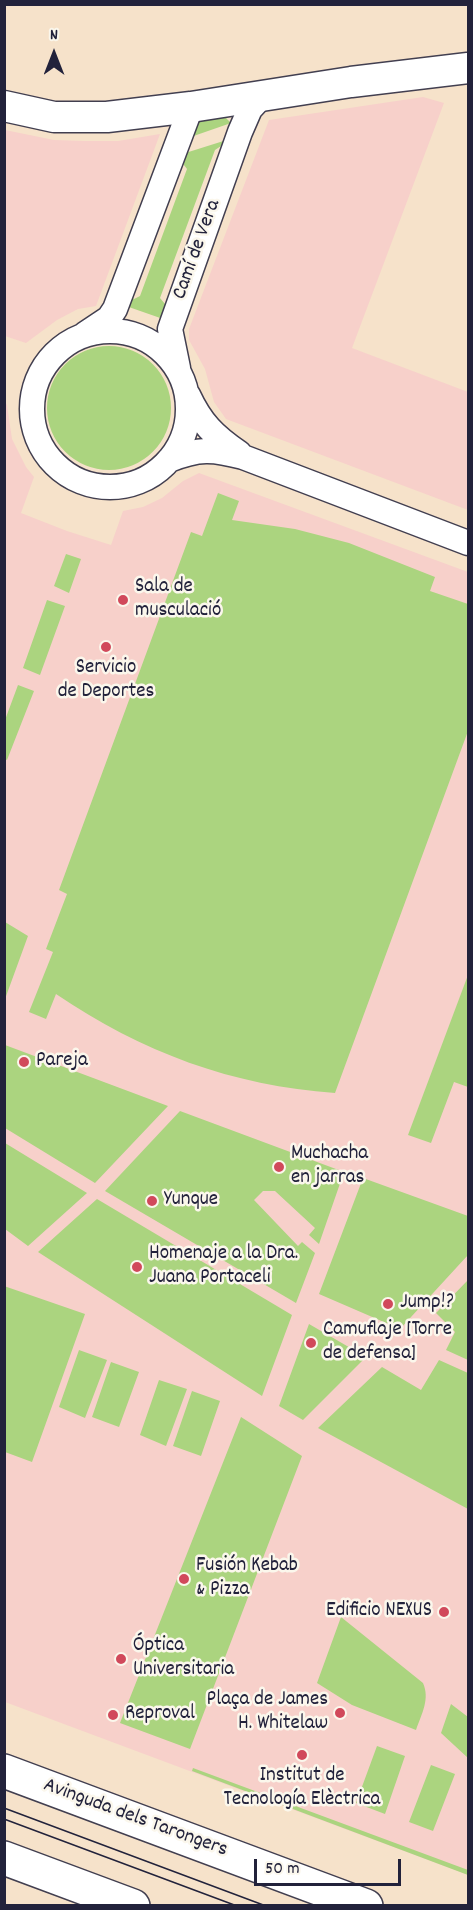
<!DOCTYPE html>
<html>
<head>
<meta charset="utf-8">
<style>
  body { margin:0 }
  #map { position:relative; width:473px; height:1910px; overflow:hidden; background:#f6e2ca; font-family:Dekko,sans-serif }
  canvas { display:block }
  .frame { position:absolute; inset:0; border:6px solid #22223b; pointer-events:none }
  .north { position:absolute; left:24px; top:24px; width:60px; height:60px; -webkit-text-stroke:4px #fbf7ec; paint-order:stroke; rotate:0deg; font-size:16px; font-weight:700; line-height:24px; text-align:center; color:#22223b }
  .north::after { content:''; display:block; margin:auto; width:21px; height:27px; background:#22223b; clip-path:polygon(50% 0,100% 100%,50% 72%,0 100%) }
  .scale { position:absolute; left:254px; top:1859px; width:147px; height:27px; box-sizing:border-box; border:3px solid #22223b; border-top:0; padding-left:8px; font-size:18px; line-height:21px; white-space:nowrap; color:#22223b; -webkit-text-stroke:4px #fbf7ec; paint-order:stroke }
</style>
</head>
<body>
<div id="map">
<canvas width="473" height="1910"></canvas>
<div class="frame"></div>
<div class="north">N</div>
<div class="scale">50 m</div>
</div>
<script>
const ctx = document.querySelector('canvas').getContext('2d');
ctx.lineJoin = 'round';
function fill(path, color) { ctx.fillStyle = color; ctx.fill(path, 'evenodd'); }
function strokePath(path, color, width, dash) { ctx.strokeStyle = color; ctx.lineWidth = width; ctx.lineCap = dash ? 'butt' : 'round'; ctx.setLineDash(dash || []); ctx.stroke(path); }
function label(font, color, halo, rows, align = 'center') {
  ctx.font = font + ' Dekko,sans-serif'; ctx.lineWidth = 5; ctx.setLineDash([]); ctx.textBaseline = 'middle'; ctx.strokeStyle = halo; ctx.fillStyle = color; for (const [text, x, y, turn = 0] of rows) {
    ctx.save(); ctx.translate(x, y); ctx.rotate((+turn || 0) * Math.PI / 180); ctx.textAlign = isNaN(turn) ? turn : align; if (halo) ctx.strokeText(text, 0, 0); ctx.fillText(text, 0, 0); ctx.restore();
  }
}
fill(new Path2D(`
  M423,97L444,103L352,348L468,392V510L226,419L214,402L205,369L189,340V329L269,120Z
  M5,130L54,140L85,141H118L160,134L96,306L78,309L57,320L26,343L5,336Z
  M4,400L7,405L12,439L26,467L34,477L21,513L67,531L111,545L123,511L143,507L162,498L183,481L199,473L468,572V1875L5,1702Z`), '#f7d0ca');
fill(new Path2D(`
  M211,115L226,118L231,123L185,139L195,122Z
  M233,138L215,150L160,298L170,310L166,320L123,305L127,293L134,299L140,296L187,169L178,157L179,155Z
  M47 408a62 62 0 1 1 124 0a62 62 0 1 1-124 0Z
  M218,493L239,501L232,520L295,529L349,543L435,577L430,591L468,604V731L335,1093C233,1086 141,1052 56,994L46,1019L29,1012L53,952L46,949L67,894L59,890L191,532L202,536Z
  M66,554L81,559L69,593L54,586Z
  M47,600L65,606L40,675L23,668Z
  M18,685L34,691L7,760L5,759V720Z
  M5,922L28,936L5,999Z
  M468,975V1087L454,1082L431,1143L408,1135Z
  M4,1045H5L168,1106L95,1183L5,1128Z
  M180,1111L344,1172L319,1244L309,1235L315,1228L275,1191H263L254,1200L298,1246L302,1242L315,1253L296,1303L105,1191Z
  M5,1143L87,1193L28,1246L5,1229Z
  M363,1178L468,1216V1255L400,1329L319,1294Z
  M97,1199L292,1315L262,1396L38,1252Z
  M468,1280V1360L446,1350L455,1332L436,1313Z
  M4,1286L85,1314L32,1462L5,1452Z
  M309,1324L366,1357L303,1420L279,1406Z
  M79,1350L107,1360L85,1418L59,1407Z
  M439,1360L468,1373V1509L318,1428L382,1367L421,1390Z
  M111,1362L139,1372L119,1427L92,1417Z
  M159,1380L187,1389L166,1446L140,1435Z
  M192,1391L220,1401L201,1456L173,1446Z
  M241,1417L302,1456L190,1749L120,1723Z
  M341,1617L423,1683C430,1699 422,1713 416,1730L352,1705L317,1683Z
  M451,1704L468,1717V1758L441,1733Z
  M377,1746L405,1756L385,1814L356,1803Z
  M431,1765L455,1774L433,1831L409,1822Z
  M193,1768L468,1870V1875L192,1771Z`), '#abd47f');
const minor = new Path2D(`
  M32 409a78 78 0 1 1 156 0a78 78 0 1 1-156 0Z
  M85,334L109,318L115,309L191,107
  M178,368L170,329L240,132L250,109L262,96
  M188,395C201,423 214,436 239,453
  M169,460C199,448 213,449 243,457L468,543`);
const tertiary = new Path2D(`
  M4,106L54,117H107L191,107L351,82L468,68`);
const primary = new Path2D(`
  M4,1771L366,1906
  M4,1858L133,1906`);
strokePath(minor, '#423f50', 27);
strokePath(tertiary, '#423f50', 33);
strokePath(primary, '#423f50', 36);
strokePath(minor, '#fff', 24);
strokePath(tertiary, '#fff', 30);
strokePath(primary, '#fff', 33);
strokePath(new Path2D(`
  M4,1808L266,1906
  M4,1819L237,1906`), '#22223b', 1.5);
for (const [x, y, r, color] of [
  [123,600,6,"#d1495b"],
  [106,647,6,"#d1495b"],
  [24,1062,6,"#d1495b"],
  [279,1167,6,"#d1495b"],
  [152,1201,6,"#d1495b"],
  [137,1267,6,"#d1495b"],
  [388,1304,6,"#d1495b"],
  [311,1343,6,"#d1495b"],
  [184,1579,6,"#d1495b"],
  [444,1612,6,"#d1495b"],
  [121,1659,6,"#d1495b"],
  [340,1713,6,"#d1495b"],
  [113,1715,6,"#d1495b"],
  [302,1755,6,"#d1495b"]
]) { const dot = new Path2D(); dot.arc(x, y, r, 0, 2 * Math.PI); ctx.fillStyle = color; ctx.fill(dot); strokePath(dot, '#fbf7ec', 2); }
label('21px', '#22223b', '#fbf7ec', [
  ["Camí de Vera",198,250,-70],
  ["Avinguda dels Tarongers",135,1819,20]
]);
label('21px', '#22223b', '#fbf7ec', [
  ["Sala de",135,588],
  ["musculació",135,612],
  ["Servicio",106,669,"center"],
  ["de Deportes",106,693,"center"],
  ["Pareja",36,1062],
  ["Muchacha",291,1155],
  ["en jarras",291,1179],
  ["Yunque",164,1201],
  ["Homenaje a la Dra.",149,1255],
  ["Juana Portaceli",149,1279],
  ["Jump!?",400,1304],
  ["Camuflaje [Torre",323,1331],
  ["de defensa]",323,1355],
  ["Fusión Kebab",196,1567],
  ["& Pizza",196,1591],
  ["Edificio NEXUS",432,1612,"right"],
  ["Óptica",133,1647],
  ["Universitaria",133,1671],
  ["Plaça de James",328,1701,"right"],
  ["H. Whitelaw",328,1725,"right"],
  ["Reproval",125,1715],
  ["Institut de",302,1777,"center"],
  ["Tecnología Elèctrica",302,1801,"center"]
], 'left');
</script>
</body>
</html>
